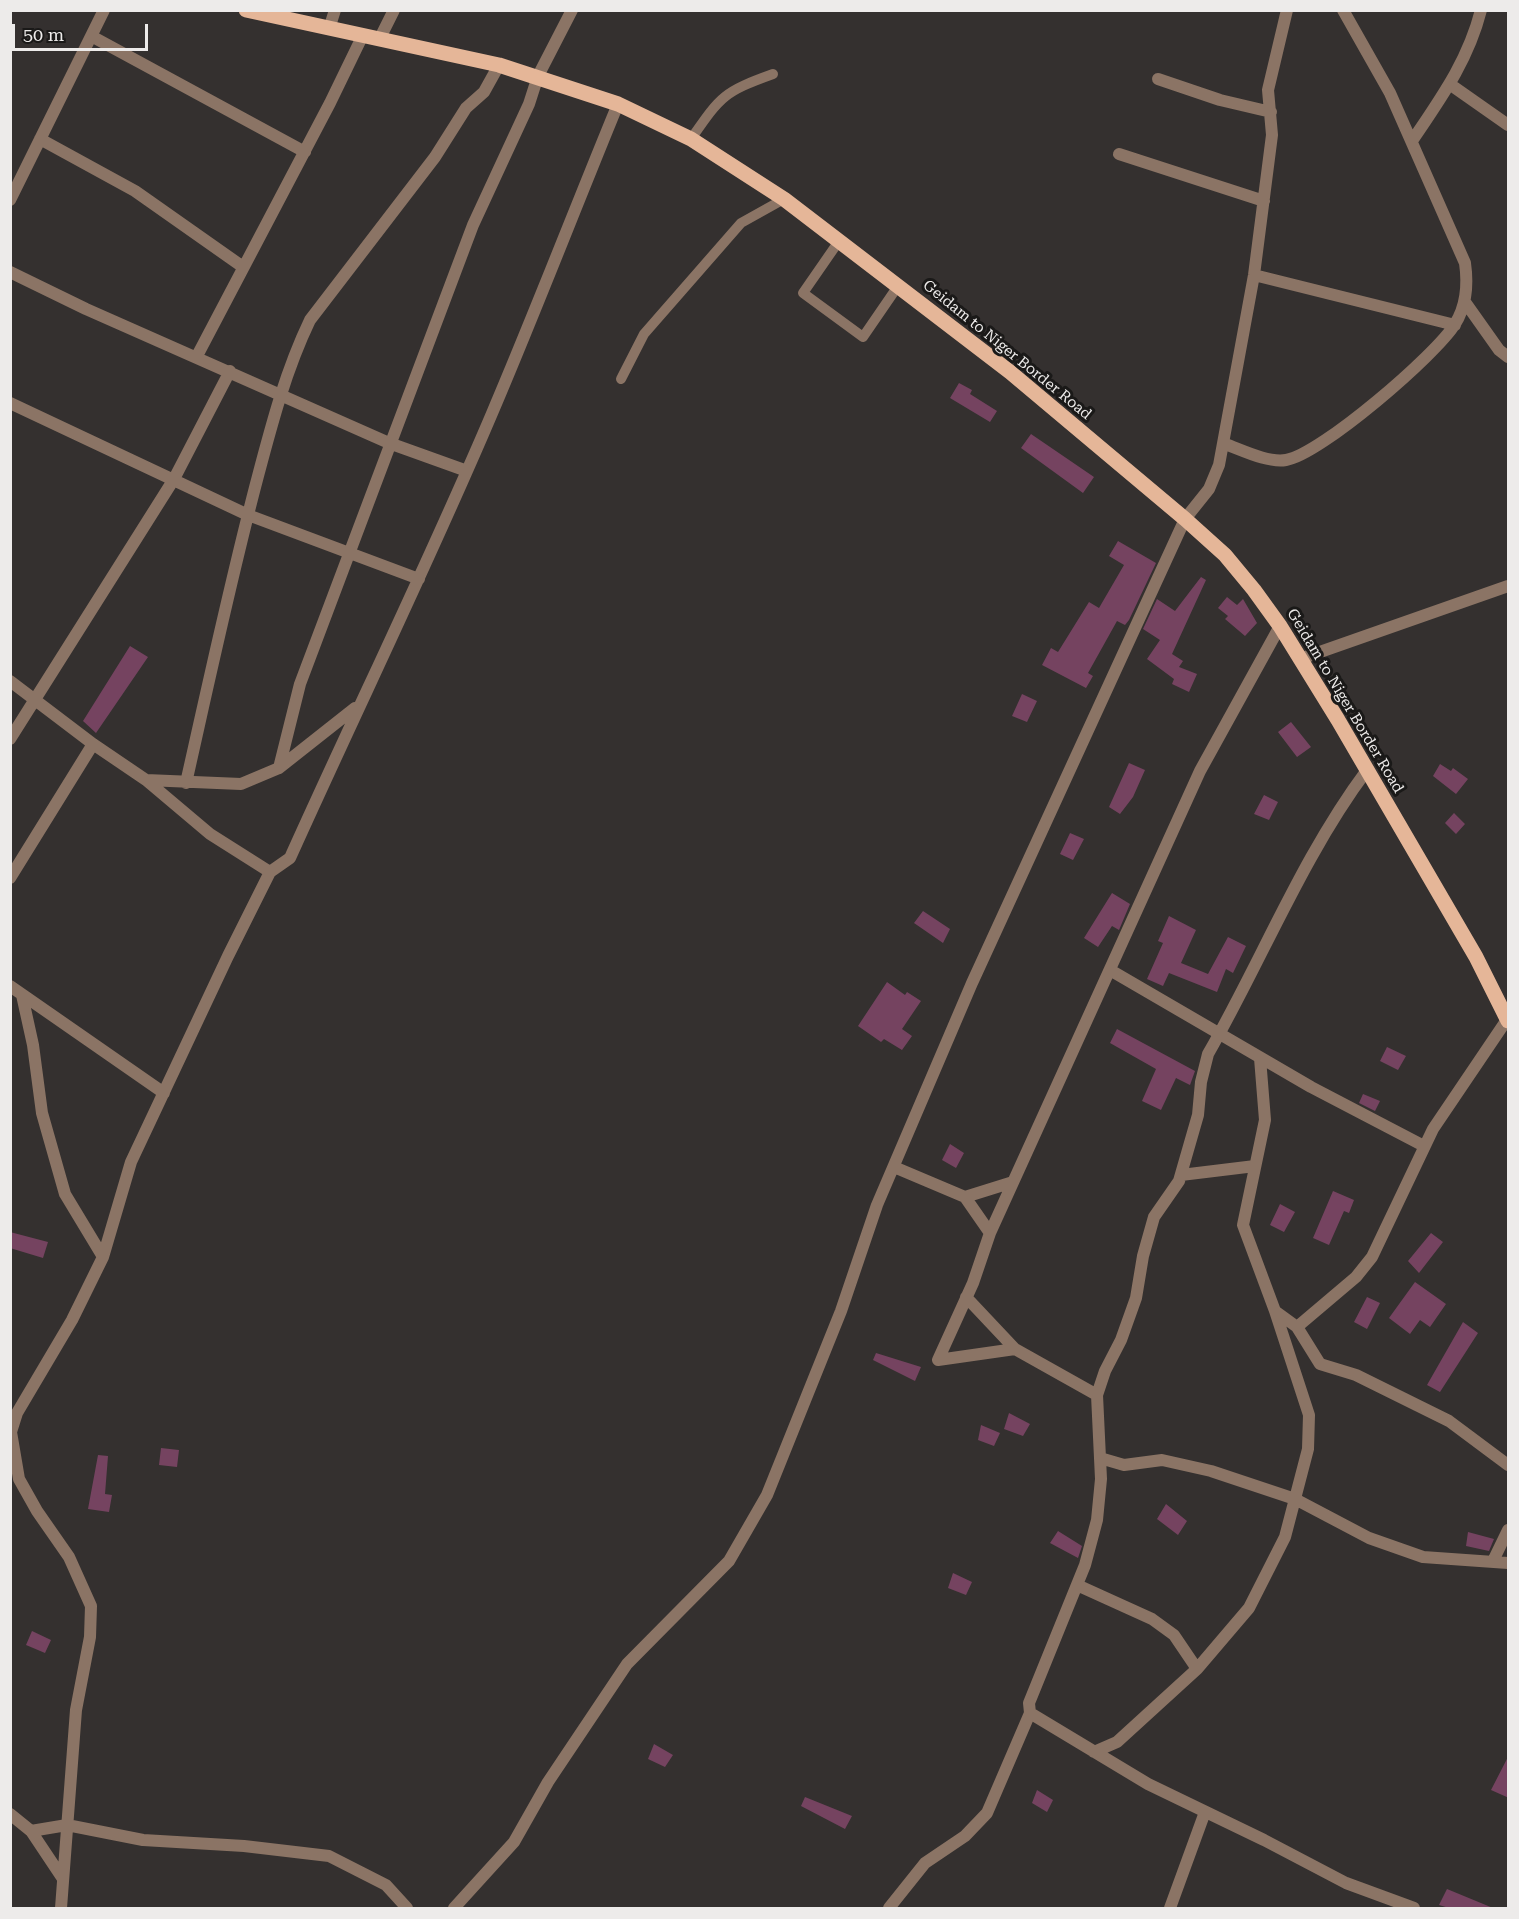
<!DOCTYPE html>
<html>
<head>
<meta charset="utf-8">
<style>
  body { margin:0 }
  #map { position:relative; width:1519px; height:1919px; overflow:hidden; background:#34302f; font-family:"Roboto Serif",serif }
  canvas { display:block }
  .frame { position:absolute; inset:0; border:12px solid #edebea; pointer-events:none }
  .scale { position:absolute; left:12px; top:24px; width:136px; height:27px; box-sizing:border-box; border:3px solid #edebea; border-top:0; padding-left:8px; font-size:18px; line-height:21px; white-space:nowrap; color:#edebea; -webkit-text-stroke:4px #1a1918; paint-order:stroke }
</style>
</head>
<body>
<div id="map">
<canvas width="1519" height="1919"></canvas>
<div class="frame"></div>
<div class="scale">50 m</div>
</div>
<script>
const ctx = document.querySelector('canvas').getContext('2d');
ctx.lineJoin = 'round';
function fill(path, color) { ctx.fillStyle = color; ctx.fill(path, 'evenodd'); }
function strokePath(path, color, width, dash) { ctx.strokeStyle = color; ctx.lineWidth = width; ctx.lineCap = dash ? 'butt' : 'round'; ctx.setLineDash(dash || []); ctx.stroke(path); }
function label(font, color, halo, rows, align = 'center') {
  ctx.font = font + ' "Roboto Serif",serif'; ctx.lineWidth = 6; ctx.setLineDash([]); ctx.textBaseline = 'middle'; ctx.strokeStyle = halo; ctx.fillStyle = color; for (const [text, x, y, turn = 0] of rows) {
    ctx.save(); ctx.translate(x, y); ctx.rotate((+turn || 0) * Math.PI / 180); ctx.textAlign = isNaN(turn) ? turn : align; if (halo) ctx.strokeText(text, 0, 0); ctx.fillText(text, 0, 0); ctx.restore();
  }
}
fill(new Path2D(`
  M959,383L972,390L970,394L997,411L990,422L950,398Z
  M1031,434L1094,477L1083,493L1021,448Z
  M1118,541L1156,563L1129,620L1125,625L1117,621L1088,673L1093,676L1086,688L1042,665L1051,648L1058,652L1089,602L1099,608L1124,565L1109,556Z
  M1201,577L1206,580L1172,654L1183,661L1179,667L1197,674L1189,692L1172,684L1174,679L1147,659L1160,640L1143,629L1157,599L1175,611Z
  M1227,597L1237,605L1243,599L1257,623L1245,636L1225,619L1228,616L1218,608Z
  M130,646L148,657L96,733L83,721Z
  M1022,694L1037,701L1027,722L1012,716Z
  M1291,722L1311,747L1297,757L1278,732Z
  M1129,763L1145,770L1133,797L1120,814L1109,807Z
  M1440,764L1451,771L1453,768L1468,779L1456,794L1433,776Z
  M1264,795L1278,802L1269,820L1254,814Z
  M1454,813L1465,824L1456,834L1445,823Z
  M1070,833L1084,839L1073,860L1060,854Z
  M1112,893L1130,904L1119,930L1112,926L1098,947L1084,938Z
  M923,911L950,929L943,943L914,923Z
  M1169,916L1196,930L1181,963L1208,974L1228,937L1246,946L1233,973L1226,969L1217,992L1169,973L1163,986L1147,979L1163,943L1158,941Z
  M887,982L905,995L907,992L921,1001L902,1029L912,1036L902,1050L884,1039L881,1042L858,1026Z
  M1117,1029L1195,1071L1190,1085L1176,1078L1161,1110L1142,1101L1156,1069L1110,1043Z
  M1387,1047L1406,1056L1398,1070L1380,1061Z
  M1363,1094L1380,1101L1375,1111L1359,1103Z
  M950,1144L964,1153L956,1168L942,1160Z
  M1333,1191L1354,1200L1349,1213L1344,1211L1329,1245L1313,1238Z
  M1280,1204L1295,1212L1284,1232L1270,1225Z
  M10,1232L48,1242L43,1258L10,1248Z
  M1431,1233L1443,1242L1419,1273L1408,1261Z
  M1415,1282L1446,1304L1430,1327L1420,1320L1410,1334L1389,1318Z
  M1367,1297L1380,1303L1367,1329L1354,1322Z
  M1463,1322L1478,1333L1440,1392L1427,1385Z
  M876,1353L921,1367L915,1381L873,1360Z
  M1009,1413L1030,1424L1023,1436L1004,1429Z
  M981,1425L1000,1433L994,1446L978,1440Z
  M161,1448L179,1450L177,1467L159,1465Z
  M98,1455L108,1456L105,1494L112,1495L109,1512L88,1509Z
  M1166,1504L1187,1521L1178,1535L1157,1519Z
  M1058,1531L1082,1546L1078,1558L1050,1543Z
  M1468,1532L1494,1539L1489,1551L1466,1546Z
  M953,1573L972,1582L966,1595L948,1588Z
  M32,1631L51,1640L45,1653L26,1645Z
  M654,1744L673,1755L665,1767L648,1759Z
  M1509,1755V1798L1491,1790Z
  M1037,1790L1053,1800L1047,1812L1032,1803Z
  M805,1797L852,1816L845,1829L801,1806Z
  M1447,1889L1493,1908H1449L1439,1905Z`), '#754360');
strokePath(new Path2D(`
  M691,139C721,96 723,92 773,74
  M839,241L803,293L863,337L898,286
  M621,379L644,334L741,223L784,199`), '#8b7465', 10);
strokePath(new Path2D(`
  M329,29L335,10
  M93,37L305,152
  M379,40L394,10
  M1158,79L1220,100L1271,112
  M1451,85L1508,125
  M40,139L135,191L243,267
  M1412,141C1441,98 1468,61 1481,10
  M1119,154L1264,201
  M10,200L104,10
  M10,272L86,309L389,443L467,471
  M1254,275L1455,325
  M1465,302L1499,350L1508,357
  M197,356L330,103L362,37
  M10,403L248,515L419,579
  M1225,444C1242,450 1267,463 1286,460C1320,455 1437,354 1455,324C1467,305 1468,284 1465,263L1390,93L1343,10
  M1300,659L1508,586
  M10,681L93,744L146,780L210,834L270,872
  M10,739L174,479L230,371
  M279,768L300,684L473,225L529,104L538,76L572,10
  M146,780L241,784L279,768L355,708
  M186,783C209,681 231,578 258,476C272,423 286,370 310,320L435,157L466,108L484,92L499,65
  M10,878L93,744
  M1110,970L1311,1087L1424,1146
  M10,986L164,1093
  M22,995L33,1045L42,1113L65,1194L103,1257
  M1260,1058L1265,1120L1243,1225L1275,1311L1297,1327L1320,1364L1356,1375L1449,1421L1508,1465
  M894,1167L965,1197L990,1233
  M1181,1175L1255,1166
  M965,1197L1013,1182
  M966,1297L1015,1349L1097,1395
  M1297,1327L1356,1277L1372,1257L1433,1129L1508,1018
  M938,1360L973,1283L990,1233L1200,771L1280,626
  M938,1360L1015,1349
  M1100,1458L1124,1465L1162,1460L1211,1471L1295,1499L1369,1538L1423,1557L1508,1563
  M1493,1561L1508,1530
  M1077,1585L1152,1619L1174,1635L1197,1669
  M1030,1713L1148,1784L1264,1840L1346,1883L1414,1908
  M1094,1752L1117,1742L1197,1669L1249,1608L1285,1537L1308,1449L1309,1415L1275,1311
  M10,1814L31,1831L63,1879
  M31,1831L67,1825L143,1840L244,1846L329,1856L386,1885L407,1908
  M61,1908L76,1710L90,1637L91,1606L69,1557L37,1511L19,1479L11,1432L17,1413L72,1320L103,1257L131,1162L228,956L270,872L290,858C357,709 429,562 493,411C536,310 576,206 618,104
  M454,1908L514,1842L548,1782L627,1664L729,1561L767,1495L841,1311L877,1205L972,983L1185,519L1209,489L1219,465L1254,275L1272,135L1268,90L1287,10
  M889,1908L925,1863L965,1836L987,1813L1030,1713L1029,1703L1085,1565L1097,1520L1101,1479L1097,1395L1105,1371L1121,1340L1136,1298L1143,1256L1154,1217L1179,1181L1198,1115L1201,1082L1208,1054C1262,960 1302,857 1367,770
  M1170,1908L1205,1812`), '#8b7465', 12);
strokePath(new Path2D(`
  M246,10L499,65L618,104L691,139L784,199L1010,372L1185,519L1225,555L1254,590L1280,626L1338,720L1476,957L1508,1021`), '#e5b698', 15);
label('15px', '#edebea', '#1a1918', [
  ["Geidam to Niger Border Road",1007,350,39],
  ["Geidam to Niger Border Road",1345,701,59]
]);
</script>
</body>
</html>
